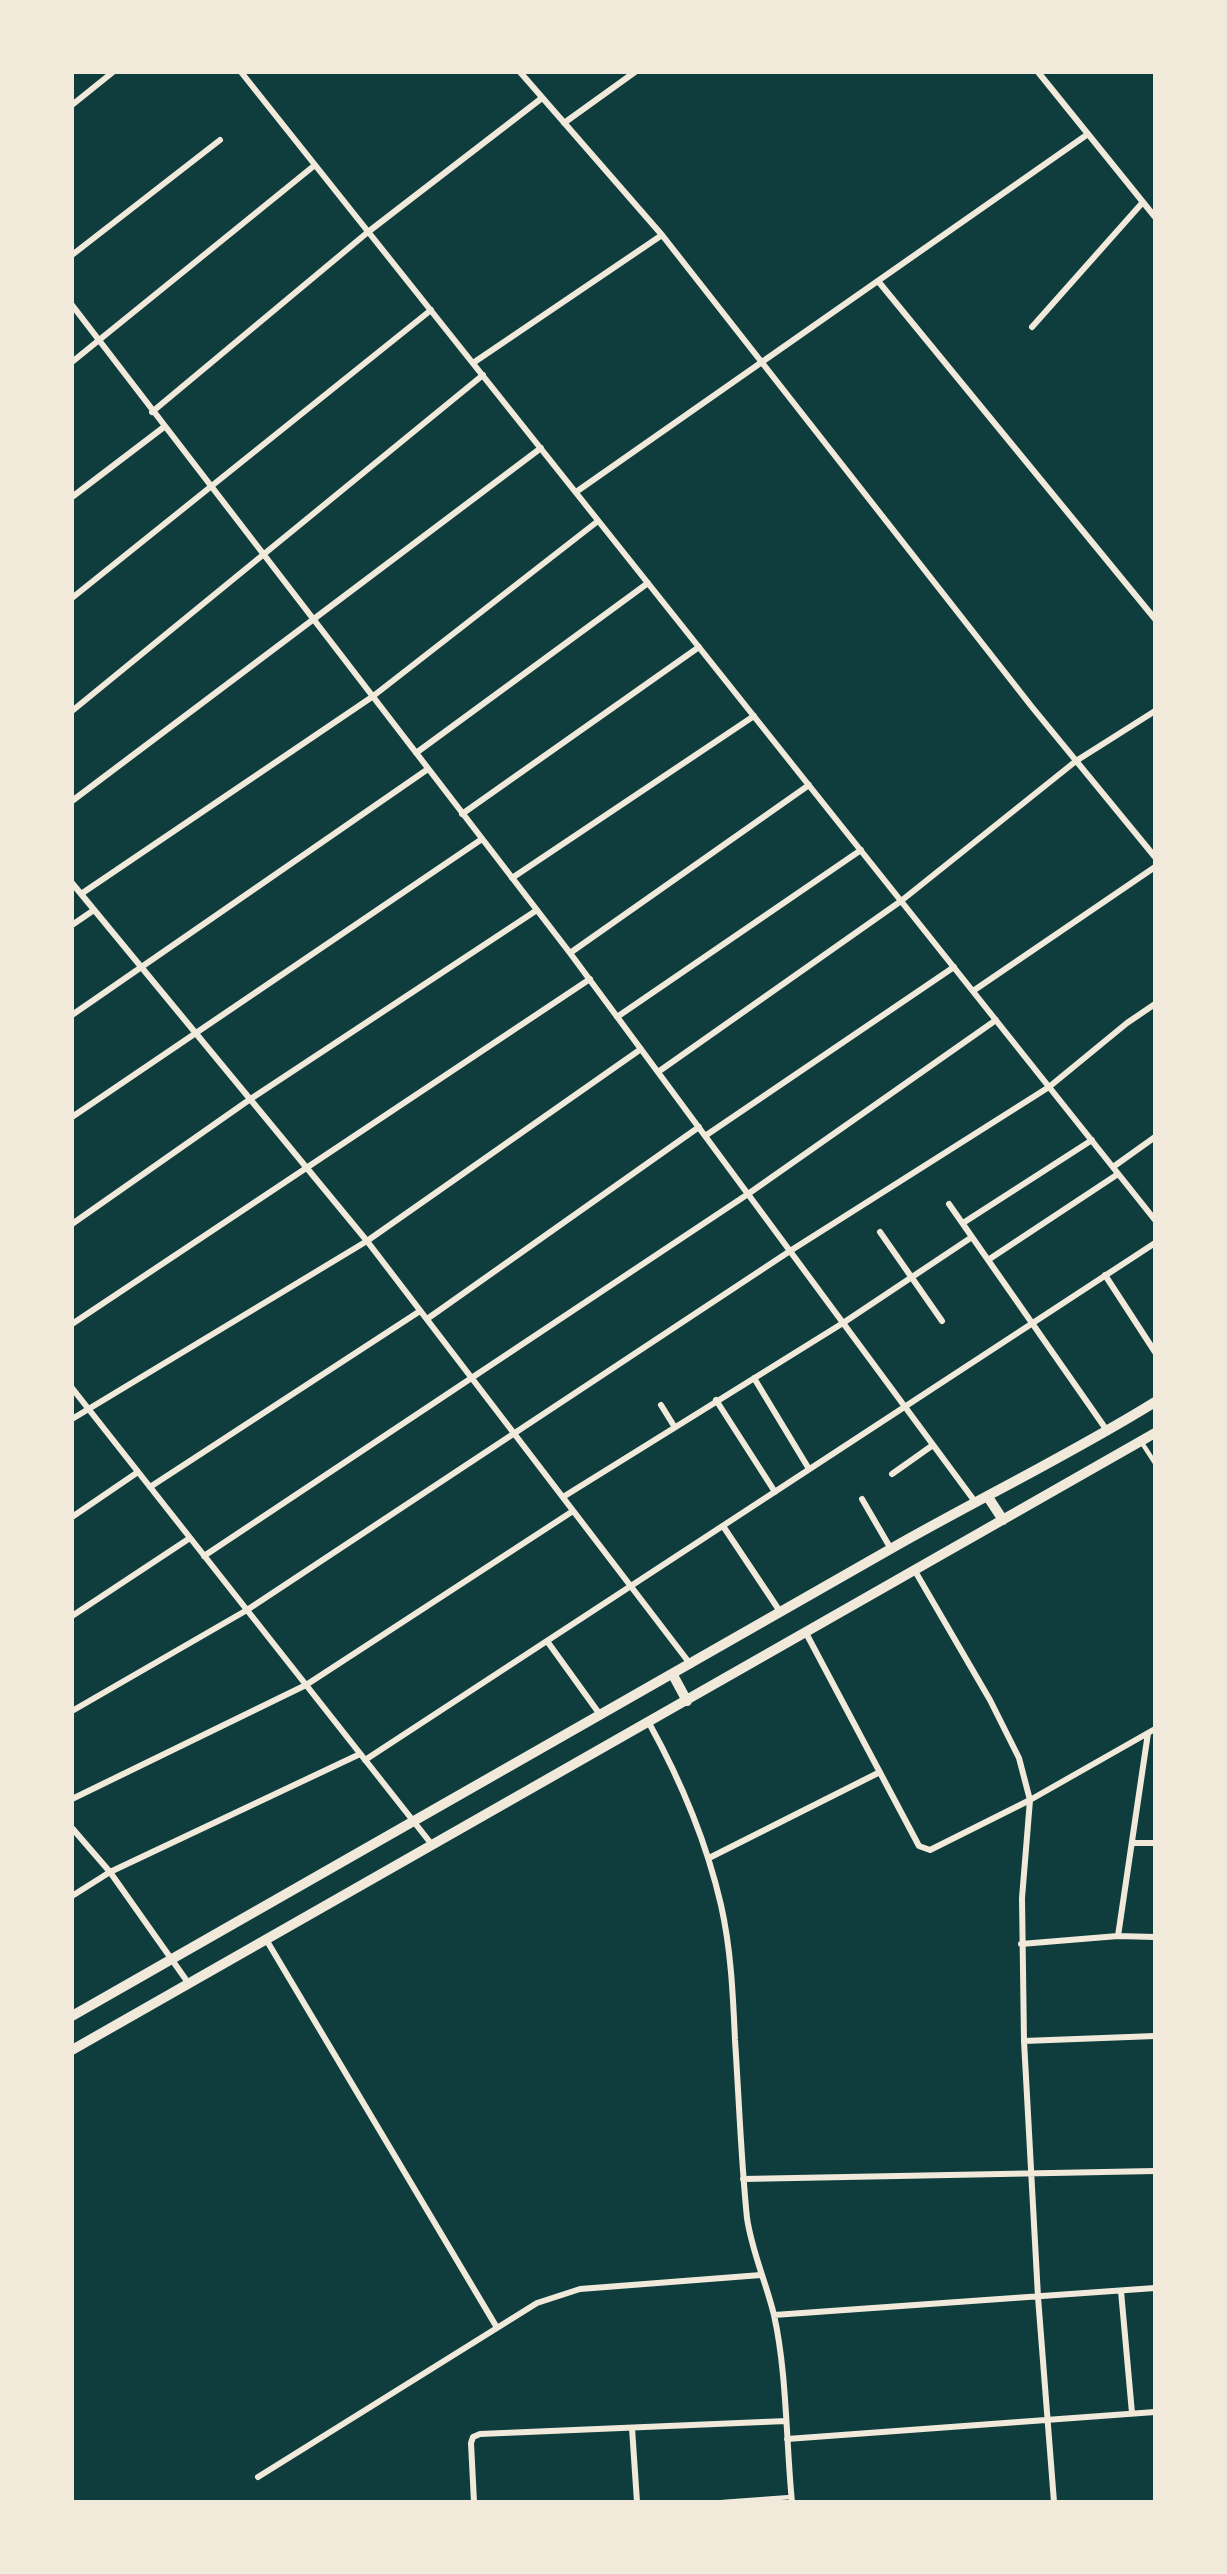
<!DOCTYPE html>
<html>
<head>
<meta charset="utf-8">
<style>
  body { margin:0 }
  #map { position:relative; width:1227px; height:2574px; overflow:hidden; background:#0f3d3e; font-family:"Libre Baskerville",serif }
  canvas { display:block }
  .frame { position:absolute; inset:0; border:74px solid #f1e9da; pointer-events:none }
</style>
</head>
<body>
<div id="map">
<canvas width="1227" height="2574"></canvas>
<div class="frame"></div>
</div>
<script>
const ctx = document.querySelector('canvas').getContext('2d');
ctx.lineJoin = 'round';
function strokePath(path, color, width, dash) { ctx.strokeStyle = color; ctx.lineWidth = width; ctx.lineCap = dash ? 'butt' : 'round'; ctx.setLineDash(dash || []); ctx.stroke(path); }
strokePath(new Path2D(`
  M1142,1443L1155,1463
  M723,2502L791,2497`), '#f1e9da', 4.5);
strokePath(new Path2D(`
  M241,72L1155,1220
  M520,72L662,235L1032,707L1155,857
  M1038,72L1155,217
  M72,105L113,72
  M564,123L635,72
  M72,255L220,140
  M878,281L1155,619
  M72,305L570,953L976,1503
  M1032,327L1143,202
  M72,362L315,165
  M473,363L662,235
  M152,412L368,232L542,98
  M576,492L1088,134
  M72,497L164,427
  M72,598L431,310
  M72,711L483,375
  M416,753L648,583
  M72,801L541,448
  M462,814L699,647
  M512,878L754,716
  M72,883L367,1241L691,1665
  M81,894L372,697L598,521
  M72,925L94,910
  M570,953L809,785
  M973,991L1155,867
  M72,1015L428,769
  M617,1017L861,850
  M658,1072L901,901L1076,761L1155,711
  M72,1117L482,839
  M705,1136L954,967
  M1113,1167L1155,1137
  M949,1204L1108,1432
  M963,1223L1092,1140
  M72,1224L249,1100L537,910
  M880,1232L942,1321
  M988,1260L1118,1174
  M1105,1275L1155,1352
  M427,1319L699,1127
  M72,1324L590,979
  M754,1378L809,1469
  M72,1388L433,1846
  M716,1400L775,1492
  M661,1405L674,1426
  M72,1419L367,1241L641,1049
  M892,1474L933,1445
  M150,1487L420,1311
  M563,1497L843,1323L972,1237
  M862,1499L891,1549
  M72,1517L138,1472
  M723,1526L781,1613
  M204,1556L748,1194L996,1020
  M915,1571L990,1700L1019,1758L1030,1800L1022,1898L1024,2041L1038,2297L1054,2502
  M72,1616L190,1538
  M806,1633L919,1846L930,1850L1030,1800L1155,1729
  M547,1641L601,1716
  M72,1711L247,1610L790,1251L1049,1087L1127,1023L1155,1004
  M649,1723C681,1781 706,1840 721,1905C731,1949 733,1995 735,2040C739,2100 741,2159 747,2218C752,2252 766,2282 774,2315C787,2373 786,2442 792,2502
  M365,1760L1155,1243
  M72,1799L306,1685L573,1511
  M72,1828L110,1872L189,1984
  M1132,1843H1155
  M709,1858L880,1772
  M72,1896L110,1872L360,1754
  M1118,1936L1148,1733
  M267,1941L496,2326
  M1021,1944L1118,1936L1155,1937
  M1024,2041L1155,2036
  M743,2179L1155,2171
  M1121,2291L1132,2413
  M774,2315L1155,2288
  M632,2428L637,2502
  M787,2439L1155,2412
  M258,2477L537,2303L580,2289L761,2275
  M474,2502L471,2443L473,2437L480,2434L786,2421`), '#f1e9da', 6);
strokePath(new Path2D(`
  M988,1497L1003,1520
  M673,1675L687,1701
  M72,2016C344,1861 617,1708 887,1551C976,1500 1068,1456 1155,1402
  M72,2050L1155,1433`), '#f1e9da', 10);
</script>
</body>
</html>
